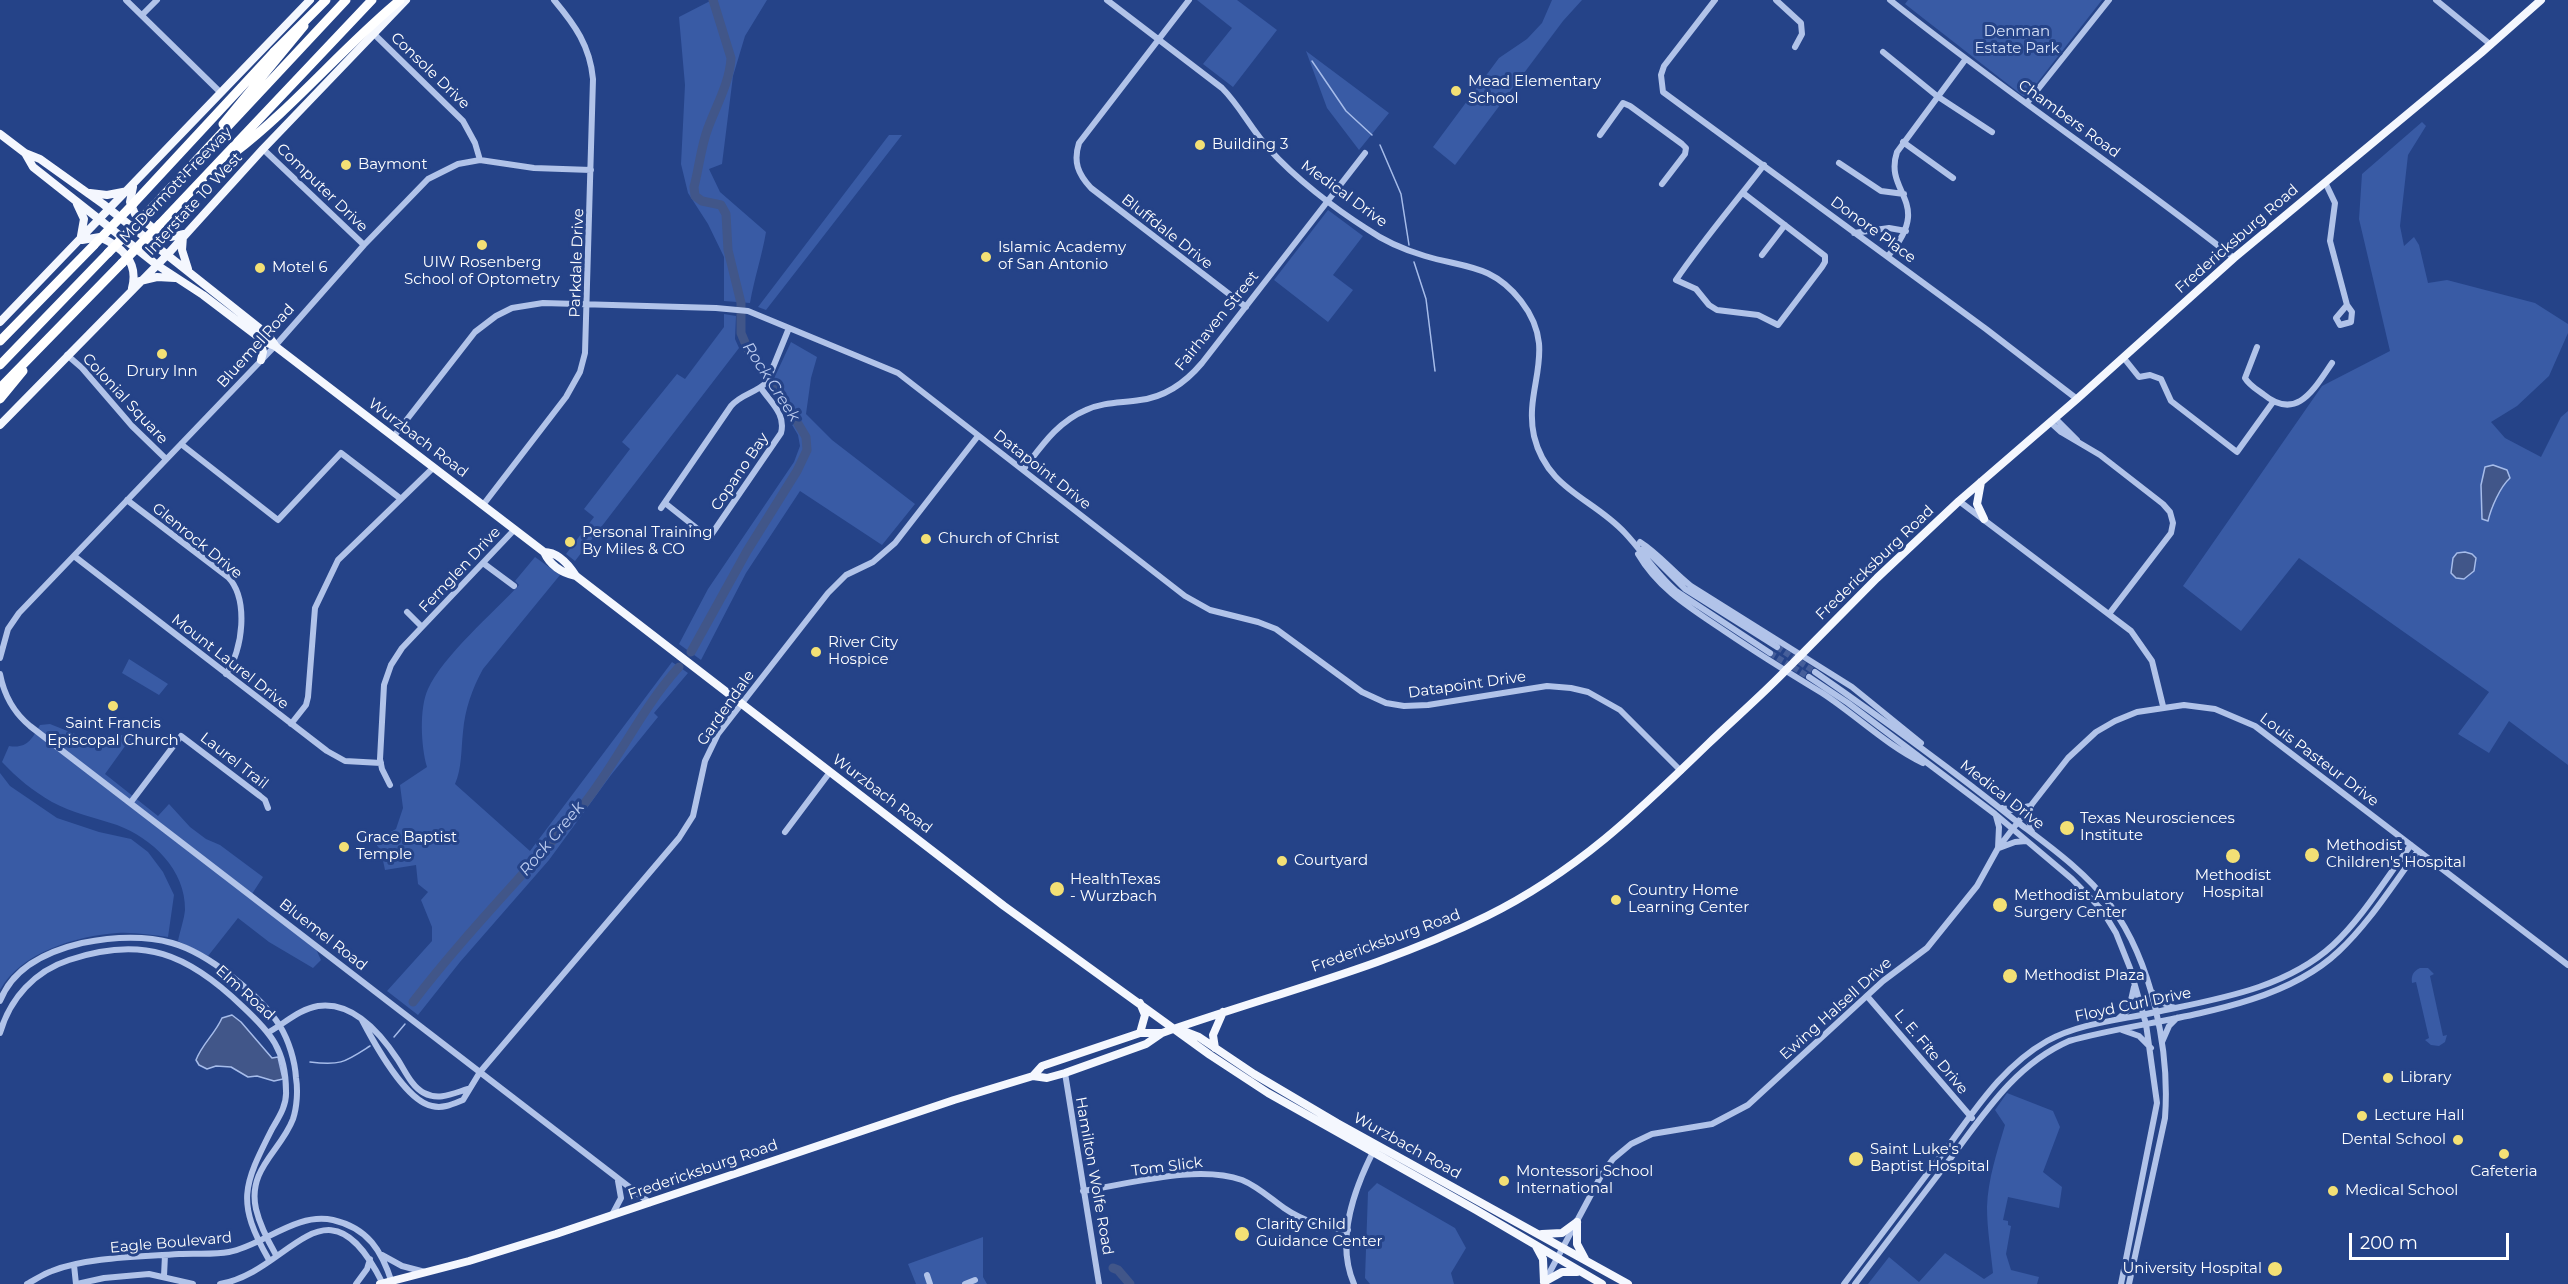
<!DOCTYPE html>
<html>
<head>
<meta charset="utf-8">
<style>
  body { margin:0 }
  #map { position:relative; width:2568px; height:1284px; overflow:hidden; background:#254388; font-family:Montserrat,sans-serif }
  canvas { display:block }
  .scale { position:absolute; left:2349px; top:1233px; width:160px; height:27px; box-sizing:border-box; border:3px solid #fff; border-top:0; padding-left:8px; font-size:18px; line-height:21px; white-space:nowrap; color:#fff; -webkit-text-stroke:4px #254388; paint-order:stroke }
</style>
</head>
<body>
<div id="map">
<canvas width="2568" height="1284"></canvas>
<div class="scale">200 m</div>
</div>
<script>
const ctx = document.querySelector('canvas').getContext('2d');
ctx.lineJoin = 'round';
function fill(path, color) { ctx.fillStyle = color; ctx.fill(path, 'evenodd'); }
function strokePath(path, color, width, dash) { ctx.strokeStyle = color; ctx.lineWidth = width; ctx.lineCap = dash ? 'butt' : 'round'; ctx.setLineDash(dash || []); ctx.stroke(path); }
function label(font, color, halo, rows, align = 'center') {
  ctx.font = font + ' Montserrat,sans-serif'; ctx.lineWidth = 6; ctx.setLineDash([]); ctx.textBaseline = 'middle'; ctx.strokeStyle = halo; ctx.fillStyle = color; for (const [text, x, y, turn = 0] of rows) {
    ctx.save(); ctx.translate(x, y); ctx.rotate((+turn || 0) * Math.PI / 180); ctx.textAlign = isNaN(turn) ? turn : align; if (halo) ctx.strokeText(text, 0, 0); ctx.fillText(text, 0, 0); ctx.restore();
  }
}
fill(new Path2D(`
  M712,0H767L745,36L733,76L722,164L709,169L720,192L766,232C762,256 754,279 750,303L724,301V257L708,224L688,193L681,164L685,85L679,17Z
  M1237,0L1277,30L1233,87L1203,64L1232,28L1197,0Z
  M1552,0H1582L1563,21L1455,165L1433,147L1499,58L1527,39L1542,23Z
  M1908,0H2102L2027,96H2023L1905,4Z
  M1306,51L1389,113L1359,150L1327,108Z
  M2422,122L2426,126L2408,155L2400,226L2404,246L2414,237L2419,245L2428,283L2447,280L2535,303L2568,324V333L2549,376L2517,406L2491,422L2505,438L2541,457L2561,417L2568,411V765L2509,721L2489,753L2458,734L2489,692L2299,558L2241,631L2183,586L2322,386L2390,351L2359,219L2362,174Z
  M889,135H902L766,310L758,307Z
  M1328,210L1363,236L1333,275L1353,290L1328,322L1274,280Z
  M724,314L736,316L735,339L739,348L575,561L566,554L594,517L584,509L630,449L622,442L677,374L685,379L724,327Z
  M791,342L817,357L811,378L806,414L832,440L915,504L882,545L800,491L746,573L701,660L679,644L708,589L794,462L800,446L798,435L770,387Z
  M535,557L560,575L483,669C472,689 465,709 463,732C461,750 462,768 455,784L530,851L672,662L688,673L654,713L658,717L611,775L549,860L460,962L418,1015L387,991L432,941V927L421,900L428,892L418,884L416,865L385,870L381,851L374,841L396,829L403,808L400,785L427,767C421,747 419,708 428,689C443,656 493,613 519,585L515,581Z
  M129,659L168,684L159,695L122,673Z
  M50,724L80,736L133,735L105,774L158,816L169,804L190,827L206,839L220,845L263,877L250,897L315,947L321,960L313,968L269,942L238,918L208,956L178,941C180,931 184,920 185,910C186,870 152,838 117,825C96,818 72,813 52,802C33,791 17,778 2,762L9,746C27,749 32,739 40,725Z
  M0,773L10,786L57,818L99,832L131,839L148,852L163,872L174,895L168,937C151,935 134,932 117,933C77,936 21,952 0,990Z
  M2420,968H2428L2434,974L2430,976L2443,1036L2447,1035L2445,1042L2439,1046L2431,1045L2425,1040L2429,1038L2416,982L2412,983C2411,976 2413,971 2420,968Z
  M2007,1093L2053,1111L2060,1127L2043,1172L2062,1187L2059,1208L2008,1197L2003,1220L2008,1221V1225L2011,1226L2006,1254L2011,1270L2039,1277L2037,1284H1868L1889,1257L1919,1282L1945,1253L1984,1279L1993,1273C1991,1252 1987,1229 1987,1207C1988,1179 1997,1152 2005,1125L1995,1110Z
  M1377,1183L1455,1228L1466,1248L1451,1273L1454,1284H1370L1365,1278L1368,1192Z
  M983,1237V1277L987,1284H916L908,1264Z`), '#395ba5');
const water = new Path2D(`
  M2493,465L2507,470L2510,478C2500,487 2491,508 2488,521L2482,519L2481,485L2485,467Z
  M2465,552L2472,554L2476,558L2474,571L2464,579L2456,578L2451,573L2453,558L2457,553Z
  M232,1015L241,1022L272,1058L278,1057L283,1079L274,1081L257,1076L248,1077L231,1067L216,1066L207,1069L199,1065L196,1060C202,1044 215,1034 222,1018Z`);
fill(water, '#415689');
strokePath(water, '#a6bcea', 1.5);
strokePath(new Path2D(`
  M1312,61L1346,111L1372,135
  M1380,145L1401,194L1409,245
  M1414,262L1426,299L1435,371
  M394,1037L405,1024
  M310,1062C341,1066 345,1062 370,1046`), '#a6bcea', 1.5);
strokePath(new Path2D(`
  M691,652L747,551L797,471L807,450L806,437L776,387L749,352L741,333V303L728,250L726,214L721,205L702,201L695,196L694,187C699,168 701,146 708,128C716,106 730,82 731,58L713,0
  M413,1002C465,934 525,874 580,809C617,764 640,710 679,667
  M1113,1268L1118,1270L1130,1284`), '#415689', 9);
strokePath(new Path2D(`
  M1777,647L1815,672
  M1770,653L1809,677`), '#465f9a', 6, [6, 3]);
strokePath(new Path2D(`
  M126,0L221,93
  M1107,0L1222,88C1240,106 1251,129 1269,149C1295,178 1334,208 1367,229C1384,241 1405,250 1425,256C1465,268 1492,264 1521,301C1560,351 1523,386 1534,436C1547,490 1593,498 1625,533C1643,552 1656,574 1676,591L1770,653
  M1189,0L1079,143C1073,162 1078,174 1091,188L1246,307
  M1715,0L1664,66L1661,75L1663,92L1986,329L2077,399
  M1776,0L1801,23L1802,34L1795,47
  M1890,0C2002,90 2121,169 2234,258
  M2436,0L2491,45
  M142,15L157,0
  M374,34L463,121L475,143L480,160
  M1883,52L1937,96L1992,132
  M2027,103L2109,0
  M1600,135L1623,103L1630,106L1682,144L1686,148L1685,154L1662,184
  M1903,142L1953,178
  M263,149L364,245
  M1839,163L1881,191L1904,194
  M2325,182L2335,203L2330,241L2347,305L2336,318L2340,325L2351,322L2352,312L2347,305
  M1743,193L1825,256V262L1822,267L1778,325L1758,315L1717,310L1709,305L1696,289L1676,280C1703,240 1735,203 1764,165
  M1854,233L1889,228L1906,231
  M1762,255L1785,225
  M1888,256C1935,201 1883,194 1897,152L1965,60
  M2257,347L2245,378C2249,385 2256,389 2263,394C2297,422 2314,389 2332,363
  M67,355L82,368L132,426L166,459
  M2123,357L2139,377L2150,375L2161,379L2171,401L2237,452L2273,402
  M2055,418L2077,440
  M2050,422L2061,432L2100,455L2163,504L2170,512L2173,523L2171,533L2109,614
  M394,436L475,332L496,316L512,308L543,303L716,308L748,311L898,373L1185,596L1210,610L1258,622L1276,629L1362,692L1386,703L1404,706L1428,705L1547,686L1571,688L1588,692L1620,710L1681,771
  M181,444L278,520L341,453L401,499
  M1023,470C1041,447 1057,422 1086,410C1103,402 1121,403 1140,400C1165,397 1186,382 1202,363L1365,153
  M127,500L228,577C249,599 243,651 226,674
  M1959,501L2131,631L2152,661L2163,706
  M665,503L709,538L781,433C786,414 771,403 761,388
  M483,505L566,397L580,372L585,353L593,79C590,46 575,25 554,0
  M661,508L731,406C741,394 756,393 767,382L789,328
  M1640,542C1659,554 1673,572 1691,586L1852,687L1921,743
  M1644,548L1685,589L1777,647
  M1638,554C1659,590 1692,609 1726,632C1757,653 1789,673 1822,693C1856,715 1886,745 1923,763
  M74,556L327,751L345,761L381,763
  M483,563L514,586
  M407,612L422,627
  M0,658L8,629L19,613L275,346L364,245L428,179L458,164L480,160L534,168L591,170
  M1815,672C1884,720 1951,769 2016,821C2049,846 2086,872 2111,906C2152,962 2170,1050 2165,1118L2129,1284
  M0,674C4,695 13,712 30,726L650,1203
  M1809,677L1848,703L1995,814L2072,879L2102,910L2116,933L2130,968L2146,1024L2157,1103L2121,1284
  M291,724L306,705L308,697L315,608L338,560L434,467
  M390,785L382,769L380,759L384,685L391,665L402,648L515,529
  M131,802L181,736L260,796L265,800L268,808
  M2031,807L2029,820L2032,832
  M2002,808L2012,810L2030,806
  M1996,816L1999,827L1998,848
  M785,832L830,772
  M1999,848L2015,842L2026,841
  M2152,992L2163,1003L2175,1008
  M1867,996L1972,1118
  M0,1001C13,967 48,951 82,943C112,937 143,935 172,943C208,953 260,995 280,1026C289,1041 295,1061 296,1078C298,1090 297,1107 293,1119C281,1151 247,1169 256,1209C260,1226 268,1241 276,1255
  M2118,1019L2129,1009L2134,987
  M362,1020C374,1043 406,1101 432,1106C443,1109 453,1104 463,1100L480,1072L679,838L693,816L705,761L718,734L828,593L846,575L873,562L895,543L978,436
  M2122,1030L2139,1036L2151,1048
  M269,1032C285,1023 300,1009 318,1006C353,1001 381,1034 398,1060C405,1071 412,1087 424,1093C439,1101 454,1093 468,1089
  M0,1033C10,998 35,971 69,960C143,935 188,954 242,1006C271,1033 286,1050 286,1091C287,1105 279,1117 272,1129C243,1186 236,1202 269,1260
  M2162,1042L2169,1026L2177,1018
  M1065,1073L1099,1284
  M1083,1191C1130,1184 1197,1164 1242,1180C1257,1186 1270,1198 1284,1208C1303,1221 1326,1228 1348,1230
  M612,1215L621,1198L618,1181
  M382,1255L402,1266L425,1272
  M74,1265L76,1284
  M927,1275L930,1284
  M164,1276L165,1255
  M1545,1281L1602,1174L1613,1159L1631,1144L1652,1134L1712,1124L1748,1105L1883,981L1927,948L1977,886L1998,848L2018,822L2068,758L2096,732L2115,721L2137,712L2184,705L2215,709L2255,726L2568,965
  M27,1284C35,1280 43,1274 52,1271C88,1257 140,1257 179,1254C196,1253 213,1255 229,1252C264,1245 296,1212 333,1220C368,1228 382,1251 392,1283
  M77,1284L104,1278L149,1274L193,1284
  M220,1284C291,1272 326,1169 383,1284
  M356,1284L367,1269L370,1259
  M965,1284L975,1280
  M1354,1284C1335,1240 1354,1189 1374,1150
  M1844,1284C1877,1240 1910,1197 1943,1153C1974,1112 2001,1067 2047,1041C2080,1023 2120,1020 2156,1012C2217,999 2285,989 2333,945C2363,917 2386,878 2411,845
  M1855,1284C1885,1245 1914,1206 1944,1167C1981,1119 2012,1066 2069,1041C2154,1017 2273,1014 2339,951C2370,922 2393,884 2418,851`), '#b1c3e9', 6);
strokePath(new Path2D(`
  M0,134L25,153L40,159L103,204L268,335L275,345
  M25,153L33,167L157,265L203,295L265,342L275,346L544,552C550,565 562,573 576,576
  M133,187L130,202L135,214L163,236L170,237L184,234
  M90,193L107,195L128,191
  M77,204L84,219L81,236
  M183,236L182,250L188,269
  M82,240L100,237C122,247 139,262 132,288
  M140,281L157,277L175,278
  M0,322L310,0
  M260,339L263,352L261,360
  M0,425L167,255L263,149L406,0
  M1981,482L1977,504L1984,519
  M544,552C558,552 569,565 576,576L1004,906L1210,1055L1268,1093L1476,1210L1602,1284
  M1799,657L1877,578L1959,501L2077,399L2234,258L2481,53L2541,0
  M1140,1003L1145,1015L1140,1033
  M1181,1030L1199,1037L1254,1074L1337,1123L1628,1284
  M1215,1048L1213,1035L1223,1012
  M1033,1076L1042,1066L1140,1033H1161
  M1577,1222V1244L1585,1259
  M1542,1234L1562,1233L1577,1222
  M1536,1246L1543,1259L1544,1282
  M1544,1282L1562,1272H1577
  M380,1284L469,1261L556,1234L954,1100L1033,1076L1047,1078L1065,1073L1146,1044L1162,1033C1270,995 1384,967 1487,916C1576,872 1638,812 1708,744C1734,719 1762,695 1787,669`), '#f4f7fe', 8);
strokePath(new Path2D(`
  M223,124L304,26
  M234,153C294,107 342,48 400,0
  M133,204L274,52
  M146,214L346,0
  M160,224L372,0
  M0,341L94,245
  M0,365L108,253
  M0,388L122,263
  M0,399L23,371`), '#fff', 9);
strokePath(new Path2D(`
  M1787,669L1799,657`), '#f4f7fe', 8);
strokePath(new Path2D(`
  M274,52L326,0
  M94,245L133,204
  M108,253L146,214
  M122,263L160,224`), '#fff', 9);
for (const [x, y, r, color] of [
  [1456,91,6,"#f3e075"],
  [1200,145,6,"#f3e075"],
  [346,165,6,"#f3e075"],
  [482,245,6,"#f3e075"],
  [986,257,6,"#f3e075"],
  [260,268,6,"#f3e075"],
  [162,354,6,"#f3e075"],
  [926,539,6,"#f3e075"],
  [570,542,6,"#f3e075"],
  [816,652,6,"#f3e075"],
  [113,706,6,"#f3e075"],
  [2067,828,8,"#f3e075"],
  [344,847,6,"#f3e075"],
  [2312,855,8,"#f3e075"],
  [2233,856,8,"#f3e075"],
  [1282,861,6,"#f3e075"],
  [1057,889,8,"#f3e075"],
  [1616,900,6,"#f3e075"],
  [2000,905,8,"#f3e075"],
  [2010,976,8,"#f3e075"],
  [2388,1078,6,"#f3e075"],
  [2362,1116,6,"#f3e075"],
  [2458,1140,6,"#f3e075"],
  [2504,1154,6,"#f3e075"],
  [1856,1159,8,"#f3e075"],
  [1504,1181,6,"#f3e075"],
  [2333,1191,6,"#f3e075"],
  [1242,1234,8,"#f3e075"],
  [2275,1269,8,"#f3e075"]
]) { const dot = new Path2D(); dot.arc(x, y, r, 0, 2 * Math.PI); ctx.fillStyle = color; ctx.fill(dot); strokePath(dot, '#254388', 2); }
label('15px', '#d5e0f7', '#254388', [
  ["Denman",2017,32],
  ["Estate Park",2017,49]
]);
label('15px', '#fff', '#254388', [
  ["Console Drive",430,71,44],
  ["Chambers Road",2069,119,36],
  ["McDermott Freeway",176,185,-46],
  ["Computer Drive",322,188,44],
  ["Medical Drive",1344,194,36],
  ["Interstate 10 West",194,204,-47],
  ["Donore Place",1873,230,36],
  ["Bluffdale Drive",1167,232,38],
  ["Fredericksburg Road",2237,239,-41],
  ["Parkdale Drive",577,263,-88],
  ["Fairhaven Street",1217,321,-51],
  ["Bluemel Road",256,346,-48],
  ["Colonial Square",125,399,47],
  ["Wurzbach Road",418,438,37],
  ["Datapoint Drive",1042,470,38],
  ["Copano Bay",740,472,-56],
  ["Glenrock Drive",197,541,39],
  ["Fredericksburg Road",1875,563,-44],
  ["Fernglen Drive",460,570,-47],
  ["Mount Laurel Drive",230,662,38],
  ["Datapoint Drive",1467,685,-8],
  ["Gardendale",726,708,-55],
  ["Louis Pasteur Drive",2319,760,37],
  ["Laurel Trail",234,761,38],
  ["Wurzbach Road",882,794,37],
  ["Medical Drive",2002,795,38],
  ["Bluemel Road",323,935,38],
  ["Fredericksburg Road",1386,941,-20],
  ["Elm Road",245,993,42],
  ["Floyd Curl Drive",2133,1005,-12],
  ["Ewing Halsell Drive",1836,1009,-42],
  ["L. E. Fite Drive",1931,1052,50],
  ["Wurzbach Road",1407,1146,29],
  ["Tom Slick",1167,1167,-7],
  ["Fredericksburg Road",703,1170,-19],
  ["Hamilton Wolfe Road",1094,1176,80],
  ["Eagle Boulevard",171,1243,-5]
]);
label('15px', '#fff', '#254388', [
  ["Mead Elementary",1468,82],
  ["School",1468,99],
  ["Building 3",1212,145],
  ["Baymont",358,165],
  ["Islamic Academy",998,248],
  ["of San Antonio",998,265],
  ["UIW Rosenberg",482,263,"center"],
  ["School of Optometry",482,280,"center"],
  ["Motel 6",272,268],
  ["Drury Inn",162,372,"center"],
  ["Personal Training",582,533],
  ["By Miles & CO",582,550],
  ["Church of Christ",938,539],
  ["River City",828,643],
  ["Hospice",828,660],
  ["Saint Francis",113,724,"center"],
  ["Episcopal Church",113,741,"center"],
  ["Texas Neurosciences",2080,819],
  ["Institute",2080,836],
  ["Grace Baptist",356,838],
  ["Temple",356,855],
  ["Methodist",2326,846],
  ["Children's Hospital",2326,863],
  ["Courtyard",1294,861],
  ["Methodist",2233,876,"center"],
  ["Hospital",2233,893,"center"],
  ["HealthTexas",1070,880],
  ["- Wurzbach",1070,897],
  ["Country Home",1628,891],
  ["Learning Center",1628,908],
  ["Methodist Ambulatory",2014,896],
  ["Surgery Center",2014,913],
  ["Methodist Plaza",2024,976],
  ["Library",2400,1078],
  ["Lecture Hall",2374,1116],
  ["Dental School",2446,1140,"right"],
  ["Saint Luke's",1870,1150],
  ["Baptist Hospital",1870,1167],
  ["Montessori School",1516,1172],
  ["International",1516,1189],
  ["Cafeteria",2504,1172,"center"],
  ["Medical School",2345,1191],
  ["Clarity Child",1256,1225],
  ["Guidance Center",1256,1242],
  ["University Hospital",2262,1269,"right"]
], 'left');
label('italic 16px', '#bdcdf0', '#254388', [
  ["Rock Creek",771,382,57],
  ["Rock Creek",552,839,-50]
]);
</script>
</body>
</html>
